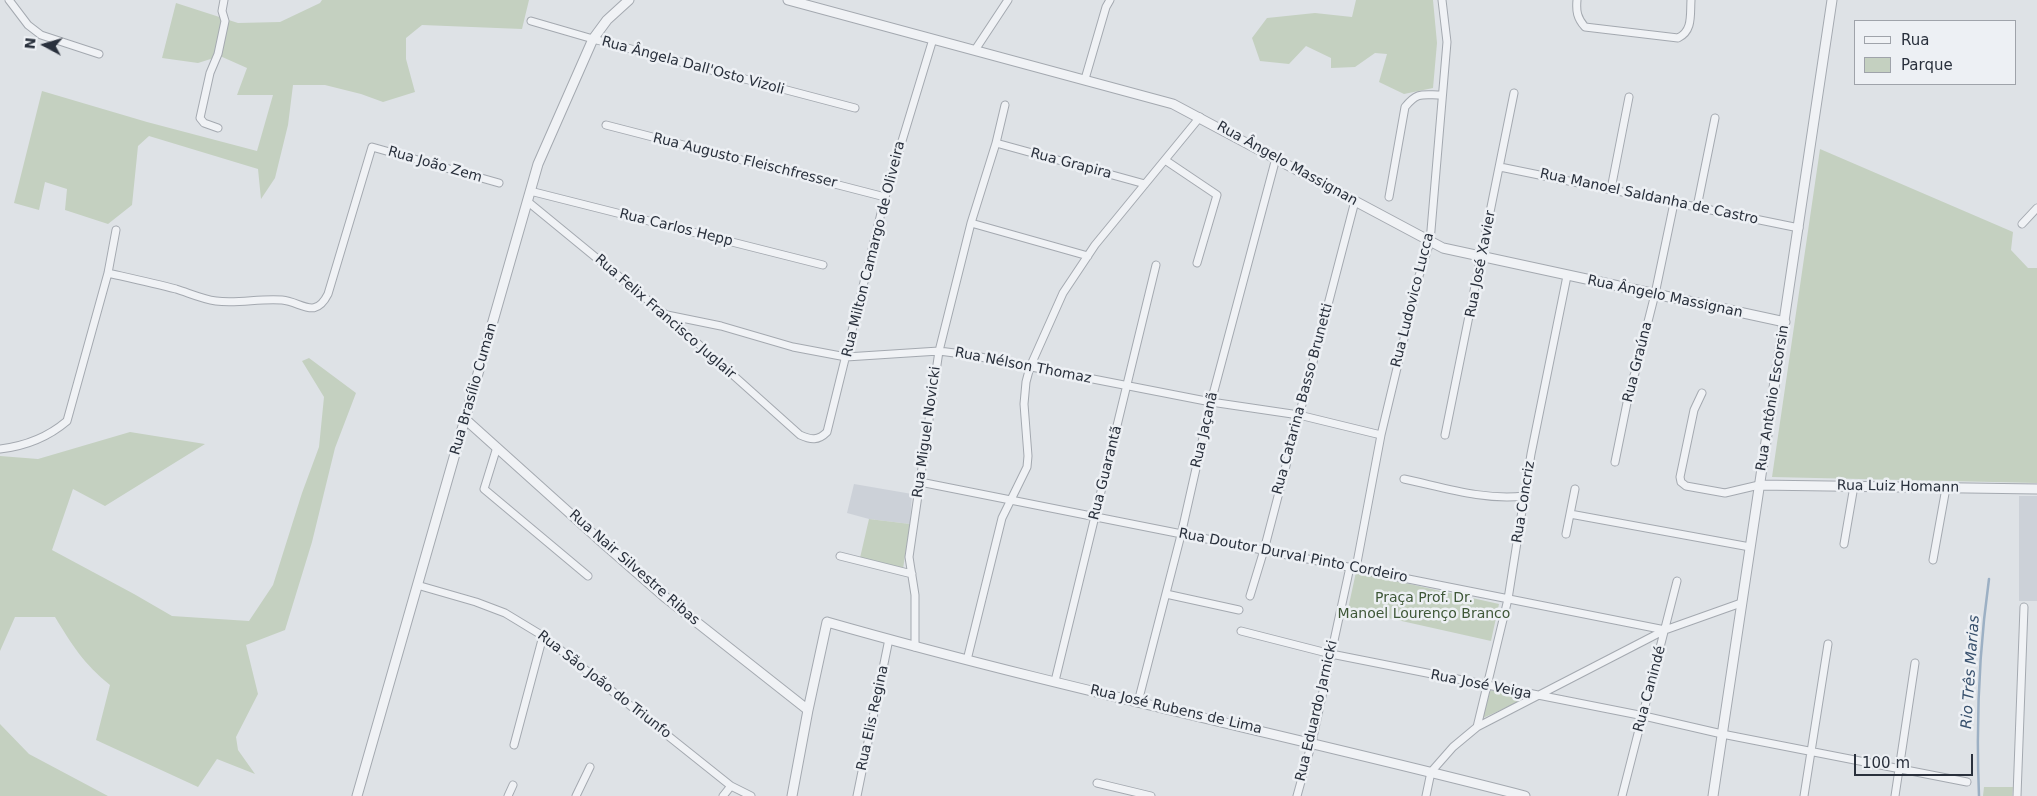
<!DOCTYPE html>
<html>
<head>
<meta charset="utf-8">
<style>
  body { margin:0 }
  #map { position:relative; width:2037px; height:796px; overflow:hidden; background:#dee2e6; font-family:"DejaVu Sans",sans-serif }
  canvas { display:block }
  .legend { position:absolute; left:1854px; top:20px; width:162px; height:65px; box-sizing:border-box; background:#edf0f4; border:1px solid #9fa3aa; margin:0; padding:6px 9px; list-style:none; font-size:15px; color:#29303c }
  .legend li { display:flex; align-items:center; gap:10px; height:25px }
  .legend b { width:25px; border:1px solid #9fa3aa }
  .north { position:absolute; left:20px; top:20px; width:50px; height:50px; -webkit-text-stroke:4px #edf0f4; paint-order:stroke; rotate:276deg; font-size:14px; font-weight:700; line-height:20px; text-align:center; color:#29303c }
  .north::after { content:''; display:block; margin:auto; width:18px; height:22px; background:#29303c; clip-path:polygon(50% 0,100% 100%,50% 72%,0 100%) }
  .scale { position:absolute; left:1854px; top:754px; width:119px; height:22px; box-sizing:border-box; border:2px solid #29303c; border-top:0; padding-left:6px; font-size:15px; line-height:18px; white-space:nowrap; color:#29303c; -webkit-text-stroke:4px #edf0f4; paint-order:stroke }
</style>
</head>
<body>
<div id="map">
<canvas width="2037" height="796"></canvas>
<ul class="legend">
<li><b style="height:6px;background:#f0f2f5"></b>Rua</li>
<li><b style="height:14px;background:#c4d0c0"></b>Parque</li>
</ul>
<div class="north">N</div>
<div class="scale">100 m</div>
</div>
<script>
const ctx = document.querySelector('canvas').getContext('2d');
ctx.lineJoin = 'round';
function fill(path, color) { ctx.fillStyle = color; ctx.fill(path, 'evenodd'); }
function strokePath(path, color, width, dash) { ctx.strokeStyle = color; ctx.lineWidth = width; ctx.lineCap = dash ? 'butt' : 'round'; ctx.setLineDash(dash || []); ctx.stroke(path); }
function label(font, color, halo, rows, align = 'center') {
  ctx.font = font + ' "DejaVu Sans",sans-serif'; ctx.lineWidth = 5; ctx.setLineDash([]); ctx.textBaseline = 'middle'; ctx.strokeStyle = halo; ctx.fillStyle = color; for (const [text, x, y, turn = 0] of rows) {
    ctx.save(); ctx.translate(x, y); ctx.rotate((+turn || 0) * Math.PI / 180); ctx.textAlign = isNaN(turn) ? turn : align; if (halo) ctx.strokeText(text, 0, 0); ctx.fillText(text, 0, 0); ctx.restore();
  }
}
fill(new Path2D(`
  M854,484L912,494L910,524L869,519L847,513Z
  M2019,496H2037V601H2019Z`), '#ccd1d8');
fill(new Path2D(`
  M322,0H529L522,29L422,25L406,38V59L415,92L383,102L361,94L325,85H293L288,125L275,178L261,199L258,169L149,136L138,146L132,205L108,224L65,210L67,189L45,182L39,210L14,203L42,91L147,122L257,151L273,95H237L247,68L220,56L198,63L162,58L176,3L238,23L280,22L320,3Z
  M1356,0H1433L1437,43L1433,88L1404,94L1379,82L1387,54L1375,53L1355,67L1331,68V58L1306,46L1289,64L1260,61L1252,38L1267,18L1315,13L1352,17Z
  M1820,149L2013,232L2011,250L2028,268H2037V483L1772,477Z
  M309,358L356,393L335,448L312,542L285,630L246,645L258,694L236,737L238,750L255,774L217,759L198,787L96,740L110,685C84,664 72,645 55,617H15L0,651V456L38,459L130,432L205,444L105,506L73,489L52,550L134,594L172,616L249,621L273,585L302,493L319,447L324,397L302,361Z
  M869,519L910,524L903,569L860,558Z
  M1356,572L1499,604L1491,641L1348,609Z
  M1490,690L1525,699L1483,718Z
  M0,724L29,754L108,796H0Z
  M1984,787H2013L2012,796H1983Z`), '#c4d0c0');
strokePath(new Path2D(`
  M1979,796C1976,724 1979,650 1989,579`), '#9cb0c4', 2.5);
const minor = new Path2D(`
  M9,0L28,25L41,35L99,54
  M1577,0C1576,11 1577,18 1585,27L1678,38C1693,31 1690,15 1691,0
  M531,21L593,39L855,108
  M975,50L1008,0
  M1085,79L1106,7L1110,0
  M606,125L885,197
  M218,128L204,123L200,118L210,73L218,54L225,21L222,11L224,0
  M996,143L1145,184
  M1165,160L1217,195L1197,263
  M1500,167L1799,228
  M1611,189L1629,97
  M530,191L823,265
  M1389,197L1405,107C1418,91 1423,95 1442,95
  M527,201L666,315L800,435C811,440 818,441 827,432L885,197L933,39
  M1697,207L1715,118
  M971,223L1088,256
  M2022,224L2037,208
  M108,273C130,278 153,283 176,289C189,293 202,299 216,301C238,304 260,298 282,300C302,302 315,320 328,294L372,147L499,183
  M667,315L721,326L793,347L846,357L939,351L970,355L1211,402L1299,415L1381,435
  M1702,393L1694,410L1680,477L1681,482L1686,486L1725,493L1759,485
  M1445,435L1514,93
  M497,447L484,489L588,576
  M0,449C26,446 47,438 67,421L108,273L116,230
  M1615,462L1631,383L1635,373L1655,294L1674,203
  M1404,479C1442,487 1485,501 1524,496
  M920,482L1665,630
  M1570,514L1750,547
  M1566,534L1575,489
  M1844,544L1854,486
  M840,556L912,574
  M1933,560L1946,488
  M1356,568L1381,435L1419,276L1430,242L1447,42L1442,0
  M417,585L476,602L505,613L543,636L731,786L751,796
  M1166,594L1239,610
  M1250,596L1264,550L1355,201
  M1241,631L1331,654L1644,716L1722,734L1967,782
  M915,647V595L909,557L939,351L971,223L996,143L1005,105
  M967,660L1002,518L1027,467L1028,456L1024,404L1026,382L1030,367L1063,293L1095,245L1200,117
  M1055,681L1156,265
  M1138,702L1181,535L1211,402L1276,158
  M1477,727L1508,599L1531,454L1567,276
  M514,745L543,636
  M1097,783L1151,796
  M508,796L513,785
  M576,796L590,767
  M723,796L731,786
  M857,796L889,639
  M1297,796L1312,742L1350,567
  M1426,796L1431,772L1453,747L1477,727L1665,630L1741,603
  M1622,796L1677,581
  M1804,796L1828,644
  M1895,796L1915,663
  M2017,796L2024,607`);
const tertiary = new Path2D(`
  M788,0L1173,104L1443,248L1785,322
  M465,419L604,544L666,598L808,710
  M1759,485L2037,489
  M357,796L538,164L593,39L607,20L629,0
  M792,796L808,710L827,622C1058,688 1293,736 1525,796
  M1713,796L1832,0`);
strokePath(minor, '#a4a9b0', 9);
strokePath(tertiary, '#a4a9b0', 11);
strokePath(minor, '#f0f2f5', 7);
strokePath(tertiary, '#f0f2f5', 9);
label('14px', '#29303c', '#edf0f4', [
  ["Rua Ângela Dall'Osto Vizoli",693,66,15],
  ["Rua Augusto Fleischfresser",745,161,14],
  ["Rua Grapira",1071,164,15],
  ["Rua Ângelo Massignan",1287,164,29],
  ["Rua João Zem",435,165,16],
  ["Rua Manoel Saldanha de Castro",1649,197,12],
  ["Rua Carlos Hepp",676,228,14],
  ["Rua Milton Camargo de Oliveira",874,249,-76],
  ["Rua José Xavier",1481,264,-79],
  ["Rua Ângelo Massignan",1665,297,12],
  ["Rua Ludovico Lucca",1413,300,-76],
  ["Rua Felix Francisco Juglair",665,317,41],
  ["Rua Graúna",1638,362,-76],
  ["Rua Nélson Thomaz",1023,366,11],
  ["Rua Brasílio Cuman",474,389,-74],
  ["Rua Antônio Escorsin",1773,398,-81],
  ["Rua Catarina Basso Brunetti",1303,399,-75],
  ["Rua Jaçanã",1205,430,-77],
  ["Rua Miguel Novicki",927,432,-82],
  ["Rua Guarantã",1106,473,-76],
  ["Rua Luiz Homann",1898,487,1],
  ["Rua Concriz",1524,502,-81],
  ["Rua Doutor Durval Pinto Cordeiro",1293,556,11],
  ["Rua Nair Silvestre Ribas",634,568,41],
  ["Rua São João do Triunfo",604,685,38],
  ["Rua José Veiga",1481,685,11],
  ["Rua Canindé",1650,689,-75],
  ["Rua José Rubens de Lima",1176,710,13],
  ["Rua Eduardo Jarnicki",1317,711,-77],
  ["Rua Elis Regina",873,718,-78]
]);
label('14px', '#3e5737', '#edf0f4', [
  ["Praça Prof. Dr.",1424,598],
  ["Manoel Lourenço Branco",1424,614]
]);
label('italic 15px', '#364f6c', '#edf0f4', [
  ["Rio Três Marias",1971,672,-86]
]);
</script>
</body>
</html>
